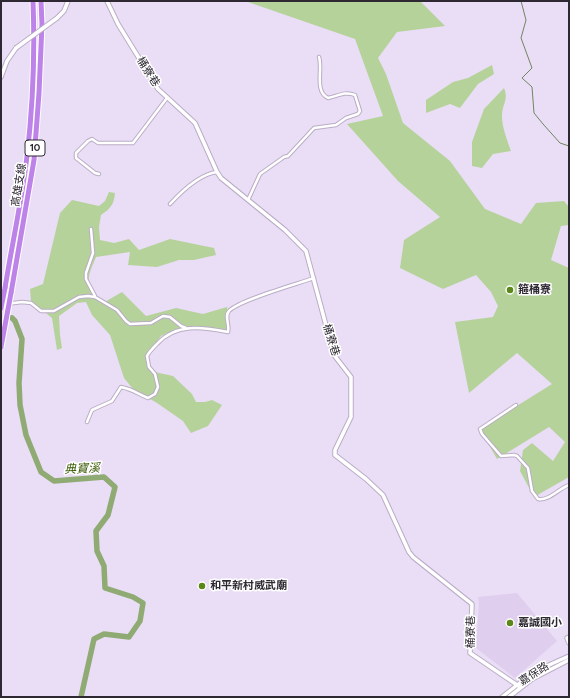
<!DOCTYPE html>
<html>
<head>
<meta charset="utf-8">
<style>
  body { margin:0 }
  #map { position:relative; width:570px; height:698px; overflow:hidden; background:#eaddf6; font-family:Figtree,sans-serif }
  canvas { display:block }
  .frame { position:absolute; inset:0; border:2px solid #2d2831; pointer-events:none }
</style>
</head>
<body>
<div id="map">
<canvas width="570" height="698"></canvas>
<div class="frame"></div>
</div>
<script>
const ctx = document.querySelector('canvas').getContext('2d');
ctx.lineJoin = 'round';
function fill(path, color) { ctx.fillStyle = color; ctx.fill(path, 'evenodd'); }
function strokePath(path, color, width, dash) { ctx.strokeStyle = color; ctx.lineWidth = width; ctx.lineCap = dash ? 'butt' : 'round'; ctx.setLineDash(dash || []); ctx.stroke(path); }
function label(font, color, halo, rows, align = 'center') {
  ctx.font = font + ' Figtree,"Noto Sans TC",sans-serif'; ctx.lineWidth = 3; ctx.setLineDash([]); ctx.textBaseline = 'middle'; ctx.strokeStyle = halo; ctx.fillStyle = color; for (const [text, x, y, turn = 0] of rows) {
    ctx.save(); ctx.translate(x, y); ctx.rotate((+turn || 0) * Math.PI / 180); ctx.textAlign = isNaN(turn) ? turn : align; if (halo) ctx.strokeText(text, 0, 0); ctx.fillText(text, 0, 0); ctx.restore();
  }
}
fill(new Path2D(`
  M517,593L557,641L515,678L476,648L479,604L478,597Z`), '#dfceee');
fill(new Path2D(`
  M245,1H420L445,26L397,32L378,58L386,74L403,123L450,161L485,209L521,224L536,203L564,201L569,207V225L561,226L551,260L569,268V477L534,497L520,471L523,450L532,443L553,461L565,442L549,427L497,459L480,429L552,384L517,353L469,393L455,322L493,317L498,306L491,292L476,275L443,289L400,268L404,240L440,217L398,181L347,124L383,116L355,39Z
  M492,65L494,74L478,84L460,108L450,104L426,113V100L453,82L468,78Z
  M504,88C509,100 502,104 502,116C502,127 507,140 511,151L493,154L482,168L472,166V142L484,109Z
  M109,192L115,193C114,205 110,209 101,215L99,227L100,240L114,243L129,239L139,250L170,239L214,248L216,255L194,260H179L157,267L128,265L130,252L96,257C85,283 86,281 103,303L122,292L146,316L176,308L203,314L227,307L229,328L220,332L202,329H176L161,336L151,349L147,359L150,371L173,376L192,394L196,402H205L212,400L222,405L208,426L191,433L183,421L157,403L133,389L124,378L110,335L92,315L86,302L77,303L59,316L60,335L62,348L57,350L52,318L31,301L30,289L43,284L60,213L72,200L99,206L105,201Z`), '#b6d29b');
strokePath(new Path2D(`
  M521,1L526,20L521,38L532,68L522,78L532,87L534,113L543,124L560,143L569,146
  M9,314L12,318`), '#72845f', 1);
strokePath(new Path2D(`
  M12,318L15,321L22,339L19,383L20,405L26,435L41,472L54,481L104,477L115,487L108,515L96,531L97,551L104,566L105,588L133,597L143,603L140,621L129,637L104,634L94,639L81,697`), '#8fab73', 5.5);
const minor = new Path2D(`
  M99,174L95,173L76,158V153L88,141L92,139L98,143H133L167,98
  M248,200L260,174L284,157L288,156L314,128L336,125L346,118L358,114L360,111L355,95C345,91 338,96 328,98C314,91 323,70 319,57
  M170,204C182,191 200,174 217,172
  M91,229L93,253L86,273V279L95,296
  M1,295L6,304L22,302L31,303L41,311H54L79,297L88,296L95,297L117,310L126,321L130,324L151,323L163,316L170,317L181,326L186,328
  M516,405L480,429L482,434L501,456L514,455L517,456L528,468L532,491L538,499C549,501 558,489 569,485
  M87,422L92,410L112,401L121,387C132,389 138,394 148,398L155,394L158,387L155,374L149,367L147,356C149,352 153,348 157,344C176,323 202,327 228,332C230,325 224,316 229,311C239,300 297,284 314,278`);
const tertiary = new Path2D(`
  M107,1L118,24L158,89L195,123L217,172L221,178L285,230L306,251L334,355L351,377V417L335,450V455L366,479L383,495L409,552L413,557L472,604L470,653L520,687
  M57,18L64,11L68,1
  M1,77L7,61L16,48
  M569,637L567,638L569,643
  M502,697C523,679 544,666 569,656
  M509,697L532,679L569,660`);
const motorway = new Path2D(`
  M5,288C12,244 22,200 27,156C33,105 35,52 33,1
  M11,293L34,160L39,93L42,24L41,1`);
strokePath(minor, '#baadc5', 4.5);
strokePath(tertiary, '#baadc5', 5.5);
strokePath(motorway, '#fff', 7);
strokePath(minor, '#fff', 2.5);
strokePath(tertiary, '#fff', 3.5);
strokePath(motorway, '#bd83e9', 5);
const tertiaryBridge = new Path2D(`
  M16,48L57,18`);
const motorwayBridge = new Path2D(`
  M1,308L5,288
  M1,347L11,293`);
strokePath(tertiaryBridge, '#baadc5', 5.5, []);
strokePath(motorwayBridge, '#fff', 7, []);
strokePath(tertiaryBridge, '#fff', 3.5);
strokePath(motorwayBridge, '#bd83e9', 5);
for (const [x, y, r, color] of [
  [510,290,4,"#5b8818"],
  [202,586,4,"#5b8818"],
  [510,623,4,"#5b8818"]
]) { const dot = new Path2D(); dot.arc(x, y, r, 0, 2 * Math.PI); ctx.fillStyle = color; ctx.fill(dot); strokePath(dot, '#fff', 1.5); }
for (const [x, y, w] of [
  [35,148,20]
]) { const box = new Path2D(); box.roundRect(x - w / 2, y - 8, w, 16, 3); ctx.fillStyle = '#fff'; ctx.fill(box); strokePath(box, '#2d2831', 1); }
label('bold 10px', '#2d2831', null, [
  ["10",35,148]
]);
label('11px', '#2d2831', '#fff', [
  ["桶寮巷",148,72,58],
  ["高雄支線",19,185,-81],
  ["桶寮巷",331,340,73],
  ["桶寮巷",471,632,-89],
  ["嘉保路",534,674,-32]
]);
label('bold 11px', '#2d2831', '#fff', [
  ["箍桶寮",518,290],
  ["和平新村威武廟",210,586],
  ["嘉誠國小",518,623]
], 'left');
label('italic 12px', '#3c5c06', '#fff', [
  ["典寶溪",82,469,-2]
]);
</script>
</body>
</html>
